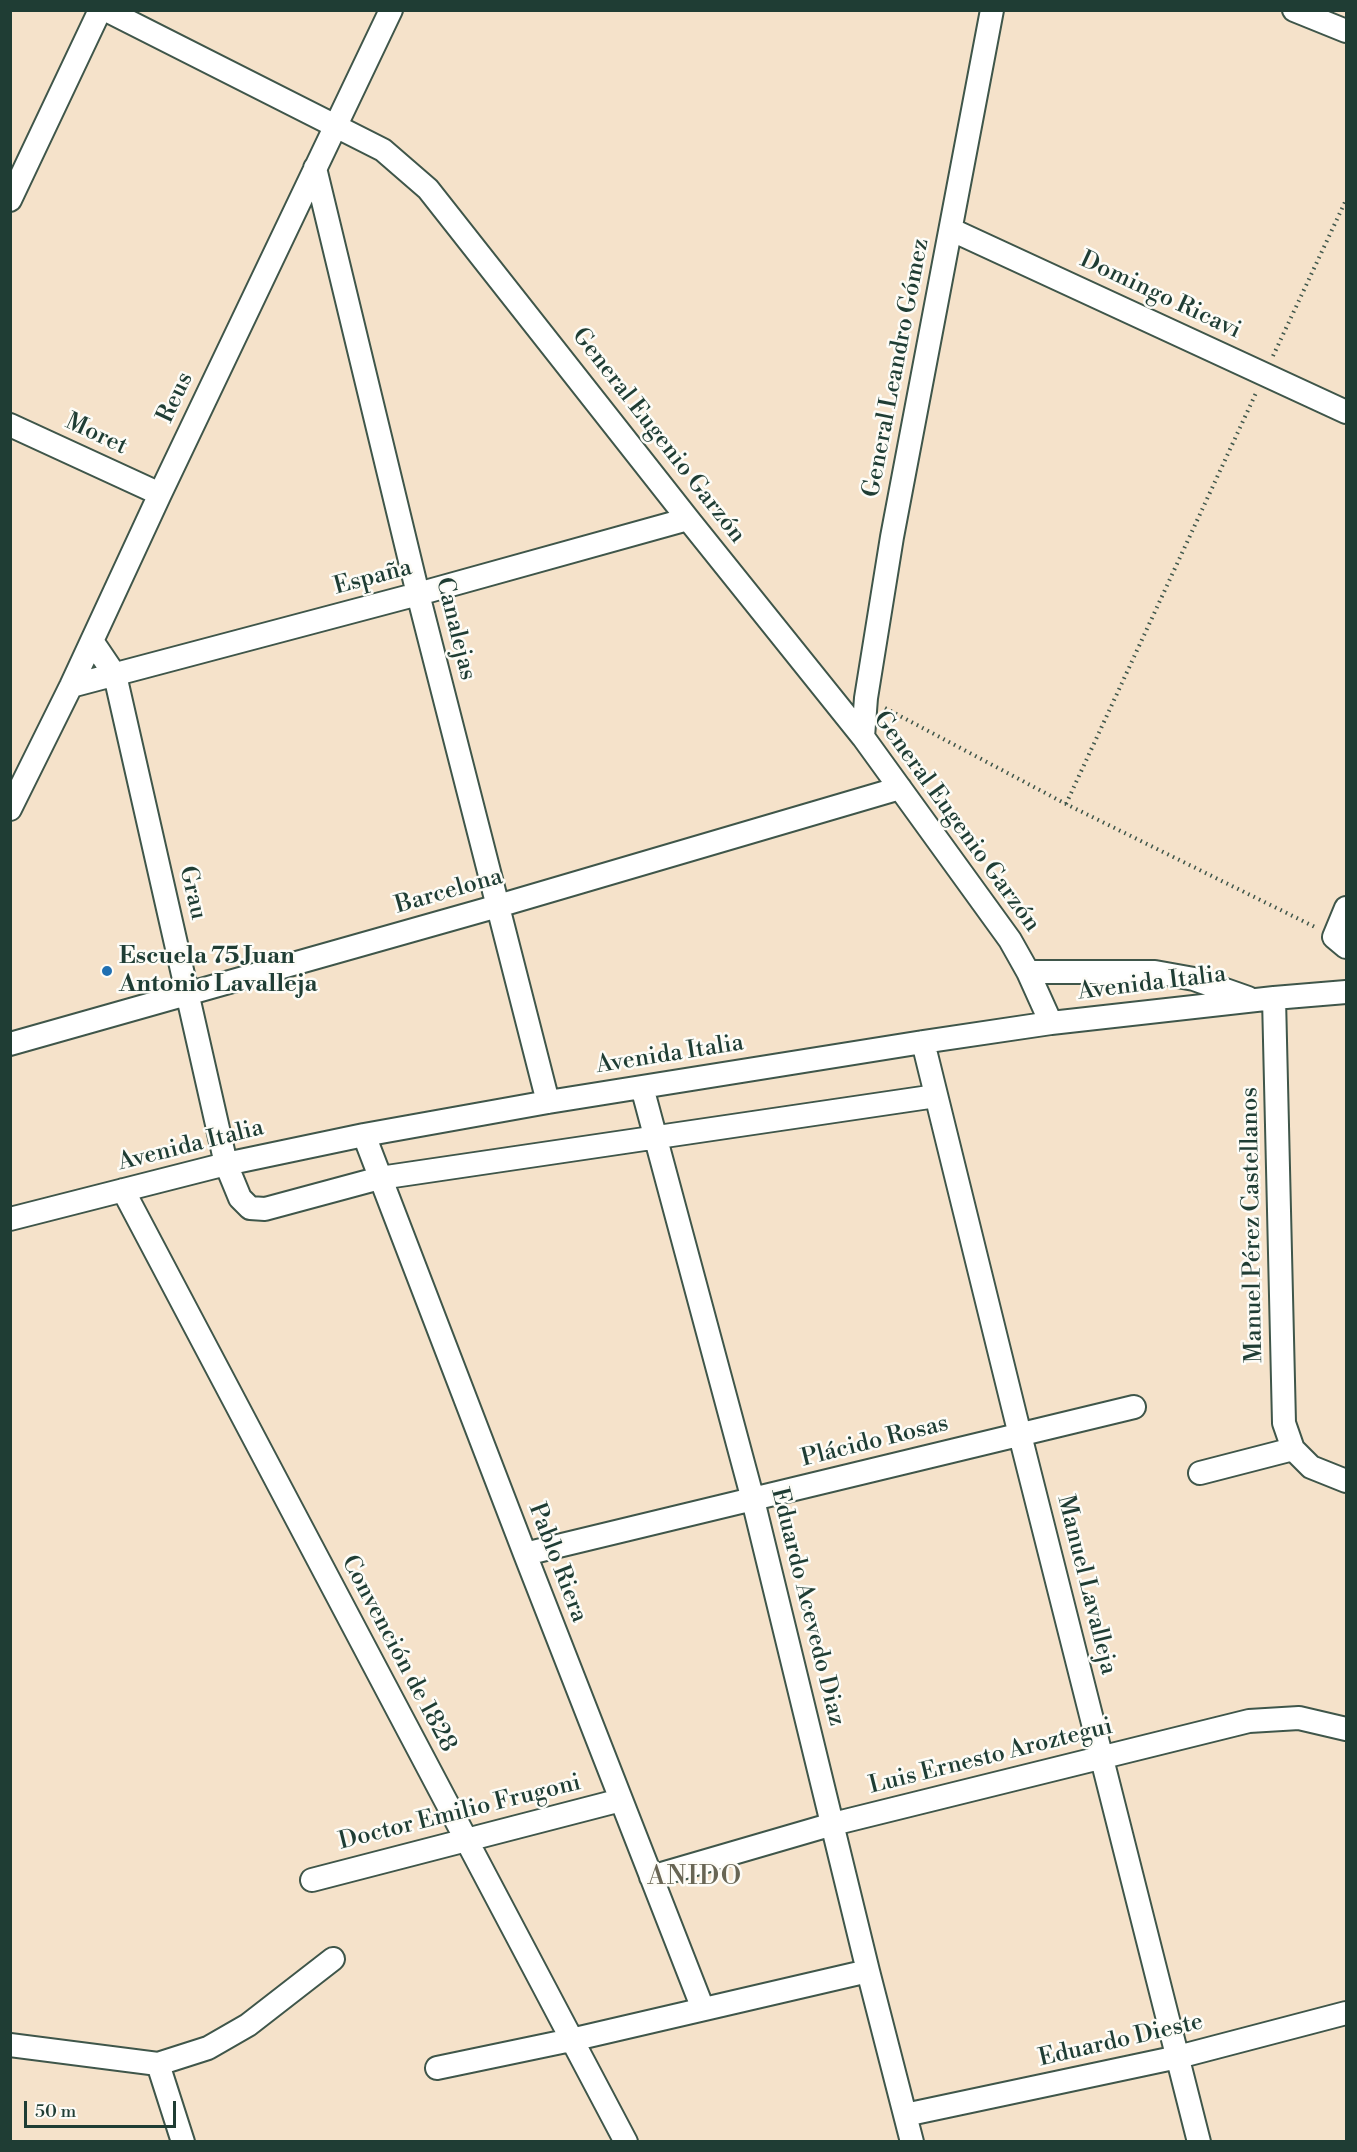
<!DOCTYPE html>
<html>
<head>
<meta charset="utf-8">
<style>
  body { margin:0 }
  #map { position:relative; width:1357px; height:2152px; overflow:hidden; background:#f5e2ca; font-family:"Libre Bodoni",serif }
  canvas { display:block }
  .frame { position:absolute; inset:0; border:12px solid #1f3d34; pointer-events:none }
  .scale { position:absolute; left:24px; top:2101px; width:152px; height:27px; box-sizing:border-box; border:3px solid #1f3d34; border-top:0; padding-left:8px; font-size:18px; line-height:21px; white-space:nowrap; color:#1f3d34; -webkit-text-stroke:4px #fdfcf7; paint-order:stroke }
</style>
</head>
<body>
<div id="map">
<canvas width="1357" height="2152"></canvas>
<div class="frame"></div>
<div class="scale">50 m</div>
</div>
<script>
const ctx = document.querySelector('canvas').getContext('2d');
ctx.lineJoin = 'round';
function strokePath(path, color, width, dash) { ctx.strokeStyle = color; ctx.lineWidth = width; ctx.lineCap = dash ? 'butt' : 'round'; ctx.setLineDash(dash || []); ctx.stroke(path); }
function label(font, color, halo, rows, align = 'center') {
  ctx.font = font + ' "Libre Bodoni",serif'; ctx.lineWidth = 5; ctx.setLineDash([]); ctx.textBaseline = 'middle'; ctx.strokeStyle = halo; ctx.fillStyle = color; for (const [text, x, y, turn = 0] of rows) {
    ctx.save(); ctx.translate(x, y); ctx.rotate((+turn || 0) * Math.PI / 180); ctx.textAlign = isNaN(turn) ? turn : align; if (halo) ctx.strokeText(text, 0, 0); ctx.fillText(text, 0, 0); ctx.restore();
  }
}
const minor = new Path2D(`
  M106,10L383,150L428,189L688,519L863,737L1010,940L1028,972L1051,1023
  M1294,10L1346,31
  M315,168L418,594L548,1102
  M10,200L100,10
  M952,230L1346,412
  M10,425L160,494
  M92,641L115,675L226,1164L240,1198L250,1208L265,1209L380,1178L936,1096
  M71,686L418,594L688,519
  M863,737L866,698L892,537L992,10
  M10,809L71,686L160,494L391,10
  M1346,908L1334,937L1346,947
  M1028,972H1155L1194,979L1248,998
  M1274,998L1284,1423L1293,1449L1311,1467L1346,1481
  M923,1042L1020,1435L1199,2142
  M10,1044L498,906L900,788
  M642,1087L753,1500L868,1971L912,2142
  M364,1135L525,1554L703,2009
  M123,1190L626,2142
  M10,1219L226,1164L364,1135L548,1102L923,1042L1051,1023L1274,998L1346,992
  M1200,1473L1293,1449
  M525,1554L1134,1407
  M651,1877L833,1824L1249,1721L1299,1718L1346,1729
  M312,1880L621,1800
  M10,2045L158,2064L208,2048L248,2025L333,1959
  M158,2064L183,2142
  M437,2068L571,2040L868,1971
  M905,2115L1178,2057L1346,2013`);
strokePath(minor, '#3f564a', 26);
strokePath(new Path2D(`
  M1273,356L1346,200
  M885,708L1066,804L1317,928
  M1066,804L1256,393`), '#3f564a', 4, [1.5, 4.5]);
strokePath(minor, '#fff', 22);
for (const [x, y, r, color] of [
  [107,971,6,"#1f6fb2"]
]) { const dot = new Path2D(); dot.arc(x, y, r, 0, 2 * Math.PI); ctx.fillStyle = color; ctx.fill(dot); strokePath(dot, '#fdfcf7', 2); }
label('24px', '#1f3d34', '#fdfcf7', [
  ["Domingo Ricavi",1160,296,25],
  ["General Leandro Gómez",897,368,-79],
  ["Reus",176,398,-65],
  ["Moret",96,435,25],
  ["General Eugenio Garzón",658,436,52],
  ["España",373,578,-15],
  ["Canalejas",455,629,76],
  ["General Eugenio Garzón",956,822,54],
  ["Barcelona",449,892,-16],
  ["Grau",192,893,77],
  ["Avenida Italia",1152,984,-7],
  ["Avenida Italia",670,1055,-9],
  ["Avenida Italia",191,1146,-14],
  ["Manuel Pérez Castellanos",1253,1225,-91],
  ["Plácido Rosas",875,1442,-14],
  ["Pablo Riera",557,1563,69],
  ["Manuel Lavalleja",1086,1585,76],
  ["Eduardo Acevedo Diaz",807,1607,76],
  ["Convención de 1828",398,1654,62],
  ["Luis Ernesto Aroztegui",991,1757,-14],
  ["Doctor Emilio Frugoni",460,1813,-14],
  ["Eduardo Dieste",1121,2041,-13]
]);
label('bold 24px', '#1f3d34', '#fdfcf7', [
  ["Escuela 75 Juan",119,957],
  ["Antonio Lavalleja",119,985]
], 'left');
ctx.letterSpacing = '1.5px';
label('26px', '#686554', '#fdfcf7', [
  ["ANIDO",695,1878]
]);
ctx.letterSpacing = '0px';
</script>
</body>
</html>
